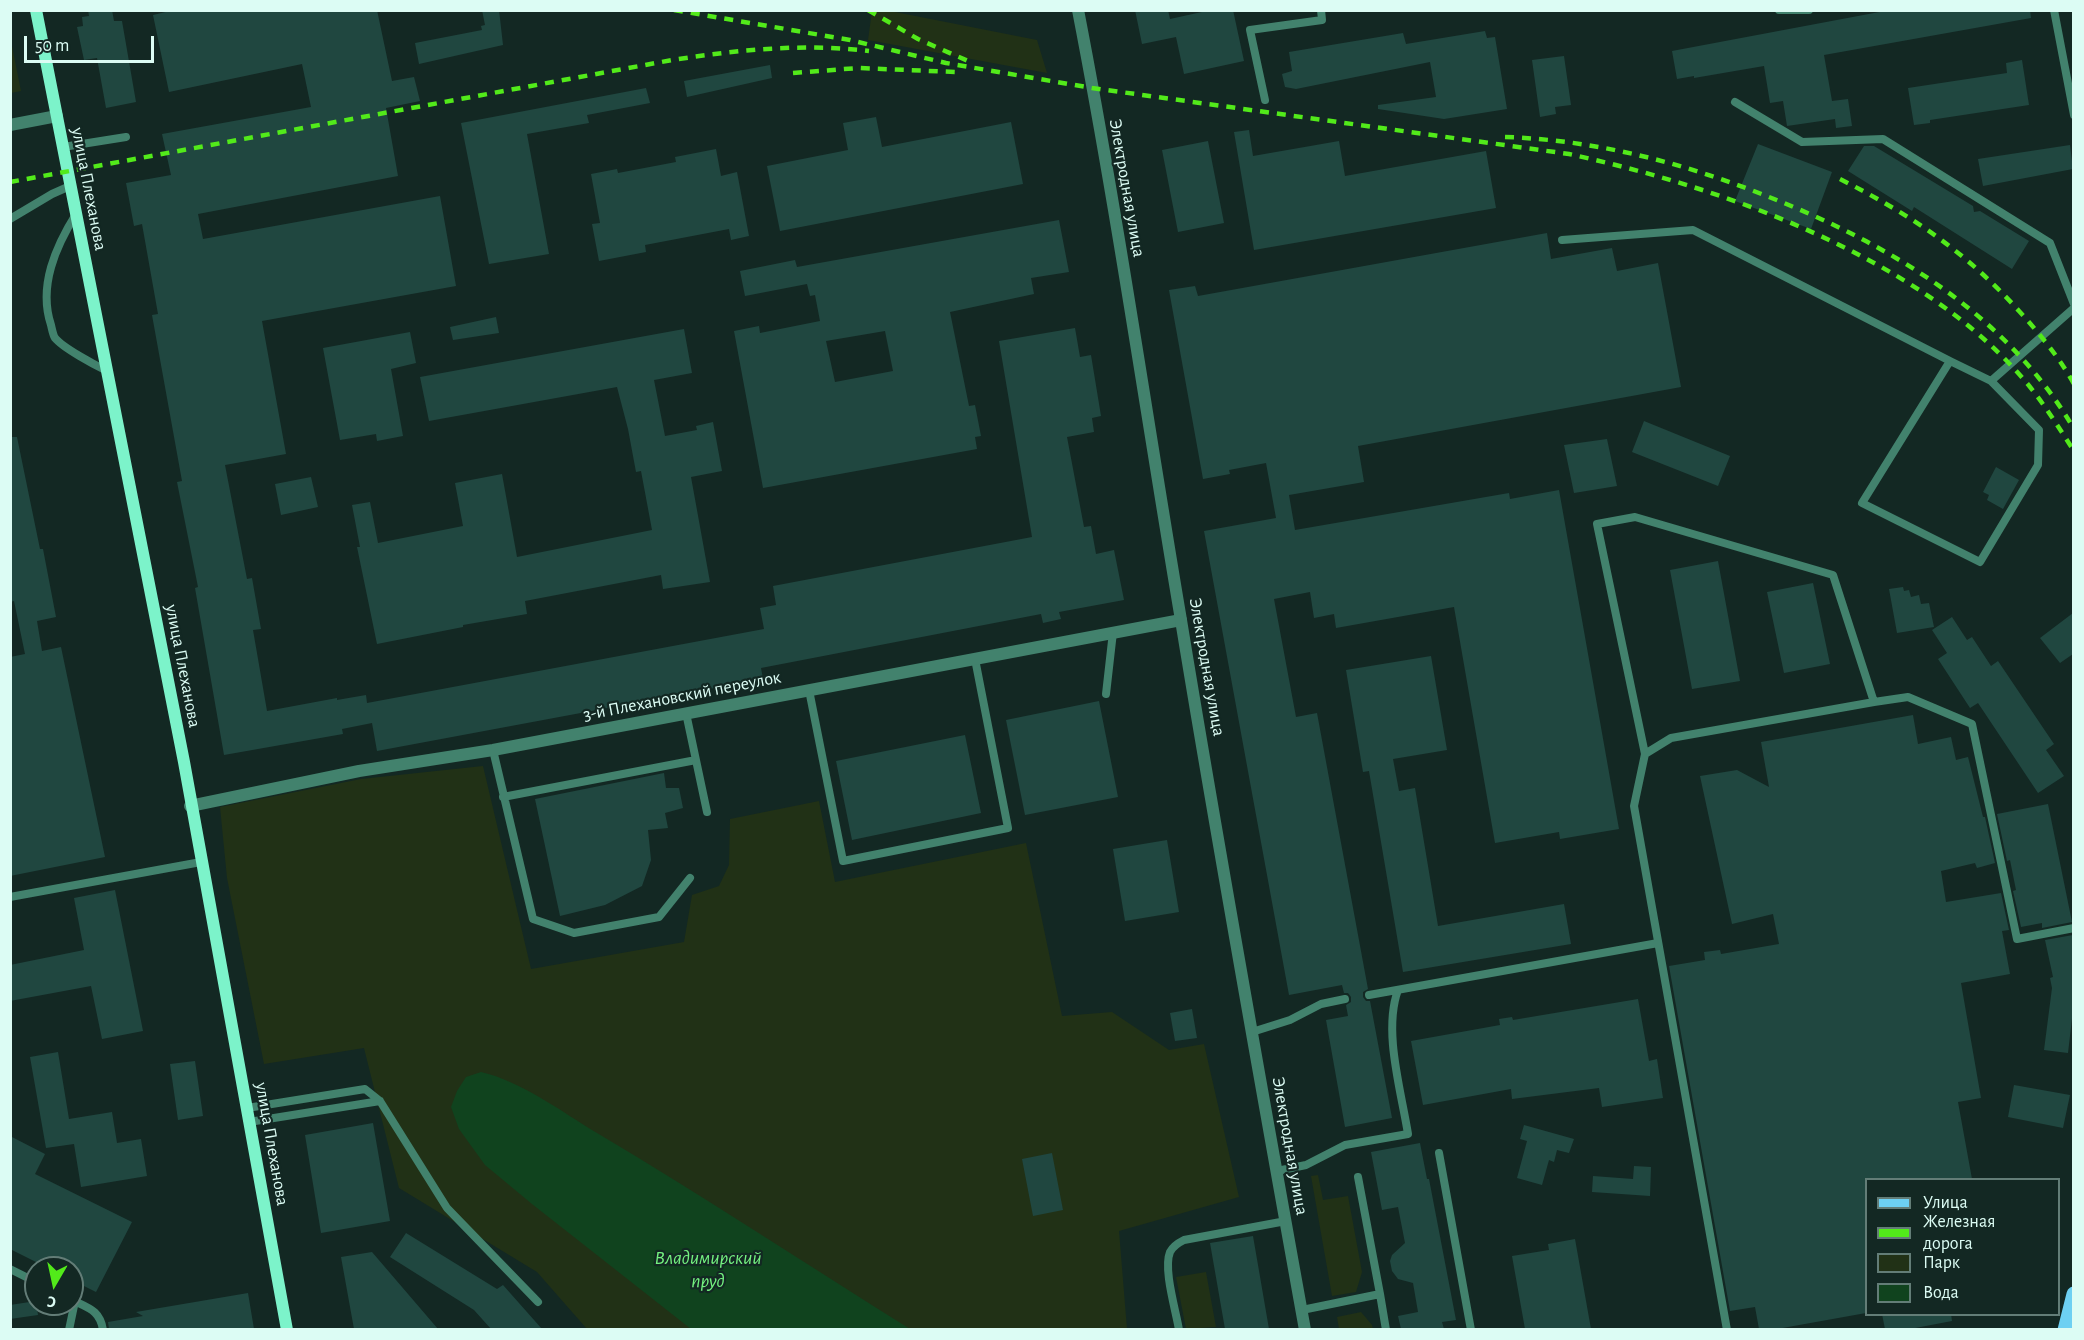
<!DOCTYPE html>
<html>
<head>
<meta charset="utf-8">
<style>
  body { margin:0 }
  #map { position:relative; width:2084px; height:1340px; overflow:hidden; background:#132823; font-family:"Alegreya Sans",sans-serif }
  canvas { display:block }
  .frame { position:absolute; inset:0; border:12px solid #dcfcf4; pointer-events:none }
  .legend { position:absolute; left:1865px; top:1178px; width:195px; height:138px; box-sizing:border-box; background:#132823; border:2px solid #637d77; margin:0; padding:8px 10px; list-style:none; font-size:18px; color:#dcfcf4 }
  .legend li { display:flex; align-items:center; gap:12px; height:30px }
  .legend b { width:30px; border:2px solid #637d77 }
  .north { position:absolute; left:24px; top:1256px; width:60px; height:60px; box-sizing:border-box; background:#132823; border:2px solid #637d77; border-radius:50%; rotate:189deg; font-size:16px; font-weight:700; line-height:24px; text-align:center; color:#dcfcf4 }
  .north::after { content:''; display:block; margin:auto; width:21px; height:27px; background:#52ea1a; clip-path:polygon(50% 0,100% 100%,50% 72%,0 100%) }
  .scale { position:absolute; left:24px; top:36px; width:130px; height:27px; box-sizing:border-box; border:3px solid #dcfcf4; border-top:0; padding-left:8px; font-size:18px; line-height:21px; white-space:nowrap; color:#dcfcf4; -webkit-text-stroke:4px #132823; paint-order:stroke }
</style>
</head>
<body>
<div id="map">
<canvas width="2084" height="1340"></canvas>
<div class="frame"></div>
<ul class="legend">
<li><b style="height:8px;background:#6dd0f2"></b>Улица</li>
<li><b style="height:8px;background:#52ea1a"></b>Железная дорога</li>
<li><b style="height:16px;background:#213116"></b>Парк</li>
<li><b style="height:16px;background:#10431e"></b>Вода</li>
</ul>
<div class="north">С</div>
<div class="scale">50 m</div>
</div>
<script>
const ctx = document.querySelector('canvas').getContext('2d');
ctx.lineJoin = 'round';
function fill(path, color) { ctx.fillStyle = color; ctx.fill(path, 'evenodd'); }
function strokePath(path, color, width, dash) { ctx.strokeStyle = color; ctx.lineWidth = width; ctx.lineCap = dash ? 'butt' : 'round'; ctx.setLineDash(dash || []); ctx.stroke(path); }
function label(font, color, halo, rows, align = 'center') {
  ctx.font = font + ' "Alegreya Sans",sans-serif'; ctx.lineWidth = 4.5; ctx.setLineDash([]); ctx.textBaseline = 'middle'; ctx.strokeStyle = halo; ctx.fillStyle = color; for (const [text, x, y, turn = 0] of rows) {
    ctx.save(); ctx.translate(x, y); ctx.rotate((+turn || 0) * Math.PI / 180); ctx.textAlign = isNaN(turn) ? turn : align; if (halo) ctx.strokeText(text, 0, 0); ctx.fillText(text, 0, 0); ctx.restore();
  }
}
fill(new Path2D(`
  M872,11H890L1037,40L1047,73L868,40Z
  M10,36L21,91L11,93H10Z
  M483,766L531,969L684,942L692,895L719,886L729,865L730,819L819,801L835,882L1026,843L1062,1016L1112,1012L1169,1050L1204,1044L1239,1197L1119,1231L1127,1329H587L537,1272L399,1188L364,1048L264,1064L227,878L220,807L361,779Z
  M1318,1175L1323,1200L1348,1196L1362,1272L1356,1292L1332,1296L1311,1176Z
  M1206,1272L1216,1327L1186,1329L1176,1277Z
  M1361,1312L1372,1325L1373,1329H1339L1337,1317Z`), '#213116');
fill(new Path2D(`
  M481,1072C521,1081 562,1112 597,1133C703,1196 806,1264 910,1329H691L532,1204L485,1165L459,1129L451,1107L457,1091L466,1077Z`), '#10431e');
fill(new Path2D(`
  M88,10H112L114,21H122L136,102L106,108L97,58L84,60L77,27L83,26L82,17L89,16Z
  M174,10H377L392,81L414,77L420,101L386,108L398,176L198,214L203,239L440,196L456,286L262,321L286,454L225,465L247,579L252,578L261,629L253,630L267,711L337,698V700L366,695L367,703L764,629L760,608L776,605L773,586L1032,537L999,341L1075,328L1080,357L1091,355L1101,416L1092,418L1094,432L1067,437L1084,527L1091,526L1096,554L1114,550L1124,600L1059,612L1061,619L1043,623L1041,614L761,668L763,679L377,751L372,723L342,729L343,734L224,755L195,588L198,587L177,482L182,481L152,315L158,314L142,224L134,226L126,183L171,175L162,134L311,107L302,64L169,92L153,15Z
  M482,10H499L503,45L419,64L415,43L482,30L481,26L485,25Z
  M1135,10H1168L1170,19L1211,10H1233L1244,61L1184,74L1176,37L1142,44Z
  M1890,10H2030L2031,18L1824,55L1832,101L1848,99L1852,126L1836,128L1835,119L1787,126L1783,101L1770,103L1764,66L1694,78V76L1677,79L1672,51Z
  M1485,31L1487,38L1495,37L1507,109L1444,119L1378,109V105L1436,97L1430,62L1296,89L1285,87L1282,74L1292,71L1289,52L1403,33L1406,44Z
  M1564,56L1571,105L1555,107L1556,114L1540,117L1532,60Z
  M2022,60L2029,105L1930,120V123L1914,125L1908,88L2007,73L2006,63Z
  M770,65L772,78L687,97L684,81Z
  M646,88L650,103L587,115L589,123L527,134L549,254L489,264L461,123Z
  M876,117L882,147L1011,122L1023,184L780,231L767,166L848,150L843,123Z
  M1249,130L1253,156L1339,141L1345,176L1486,151L1496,208L1254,250L1234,132Z
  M1208,141L1224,223L1178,232L1162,150Z
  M1758,144L1832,172L1811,229L1735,201Z
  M2070,145L2073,169L1983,186L1978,159Z
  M1864,146H1874L1973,206L1974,212L1980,211L2029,241L2012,269L1914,207L1912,211L1848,171Z
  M716,149L721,176L737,172L749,236L731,240L729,229L645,245L646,252L599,261L592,224L600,223L591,174L617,169L618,173L676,162L675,157Z
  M1059,220L1069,272L1031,278L1034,294L950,312L969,406L975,405L981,436L975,437L977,449L763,488L734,331L759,326L760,333L820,321L815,295L810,296L807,284L745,296L740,271L795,260L797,267ZM885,331L893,371L835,382L826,341Z
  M1547,233L1551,259L1612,248L1617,271L1658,263L1681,387L1358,446L1364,482L1289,495L1295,530L1509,493L1510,499L1559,490L1619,829L1560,839L1559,832L1495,843L1454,607L1336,628L1334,614L1314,618L1310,592L1274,599L1296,717L1317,713L1368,989L1363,992V997L1366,1001H1370L1392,1118L1345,1127L1326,1020L1348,1016L1346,1005L1351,1002V997L1348,993H1344L1342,985L1289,995L1204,531L1276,518L1266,463L1229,470L1230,474L1203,479L1169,290L1195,286L1198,296Z
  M496,317L499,333L453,340L450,327Z
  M684,329L692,373L654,380L665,436L697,430L696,426L713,422L722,471L691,477L710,582L663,589L661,575L525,601L527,614L463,625V627L377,644L357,547H360L352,505L370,502L378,543L463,526L455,483L502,474L517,557L652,530L641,471L636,472L628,429L617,387L429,421L420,377Z
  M410,332L416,363L391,369L403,436L377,441L376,434L340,440L323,348Z
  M1644,421L1730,456L1718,486L1632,452Z
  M10,437H17L40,549H43L56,617L37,621L42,651L61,647L105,857L10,876V657L25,654L14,601L10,602Z
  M1607,439L1617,486L1574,493L1564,445Z
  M1996,467L2019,480L2003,509L1987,500L1989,495L1983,492Z
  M311,477L318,507L281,515L275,484Z
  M1718,561L1740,681L1692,689L1670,570Z
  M1813,583L1830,664L1784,673L1767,592Z
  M1903,587L1904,591L1909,590L1911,597L1919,595L1921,604L1929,603L1934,627L1897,633L1889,589Z
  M2073,613V654L2060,663L2040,638Z
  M1952,617L1967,640L1972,637L1991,666L1998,661L2054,744L2046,750L2064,776L2038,793L1978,703L1970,708L1938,659L1947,653L1932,630Z
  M1431,656L1447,750L1393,759L1399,791L1415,788L1438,926L1564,904L1571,944L1403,972L1369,771L1363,772L1346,670Z
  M1099,701L1118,797L1025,815L1006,720Z
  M1913,715L1918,744L1951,737L1956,760L1968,757L1983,817H1985L1995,863L1977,868L1975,863L1941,871L1946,902L2001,893L2009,930L2002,931L2010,974L1961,983L1981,1098L1958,1102L1972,1179H1866V1313L1777,1329H1759L1755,1307L1730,1311L1669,966L1705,960L1704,952L1720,950L1721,954L1779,944L1773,914L1732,924L1700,776L1737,770L1769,787L1761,742Z
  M965,735L981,813L852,840L836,761Z
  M664,773L666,788H679L683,808L665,813L668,828L648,830L651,860L642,886L605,905L560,916L535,799Z
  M2048,804L2072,922L2042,928V923L2021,927L2013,891L2016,890L2010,860L2007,861L1997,814Z
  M1167,840L1179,912L1125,921L1113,849Z
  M115,890L143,1031L102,1039L91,986L10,1001V965L84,950L74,898Z
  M2073,935V1010L2068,1053L2044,1050L2052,988L2050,978L2053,977L2045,940Z
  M1638,999L1649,1061L1657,1059L1663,1098L1602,1107L1599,1088L1512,1099L1511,1089L1423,1105L1411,1041L1500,1025L1499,1019L1512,1017L1513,1020Z
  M1192,1009L1197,1038L1175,1041L1170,1013Z
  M58,1052L69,1119L112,1112L117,1143L141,1139L147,1176L81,1187L74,1144L46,1148L30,1057Z
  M195,1061L203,1116L178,1120L170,1064Z
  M2014,1085L2070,1095L2063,1128L2008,1117Z
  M373,1123L390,1221L321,1233L305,1135Z
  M1524,1125L1574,1139L1569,1153L1557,1150L1554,1162L1549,1160L1542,1185L1517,1178L1527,1141L1520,1139Z
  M10,1136L45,1154L35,1174L132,1222L96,1292L72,1280V1268H48L10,1249Z
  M1420,1143L1427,1179H1429L1456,1320L1442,1322L1444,1329H1401L1398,1316L1418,1312L1413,1283L1398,1279L1392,1271L1390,1261L1392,1255L1405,1243L1398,1207L1382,1210L1371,1152Z
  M1052,1153L1063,1210L1033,1216L1022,1159Z
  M1634,1166L1651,1167L1650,1196L1592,1192L1593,1176L1633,1179Z
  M406,1233L497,1289L503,1285L542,1329H491L474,1310L390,1257Z
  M1253,1236L1269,1329H1225L1210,1243Z
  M1575,1239L1591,1329H1525L1512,1256L1549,1250L1548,1244Z
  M372,1252L438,1329H354L341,1257Z
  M248,1293L254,1329H109L108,1322L143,1316L136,1312Z
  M36,1301L38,1315L10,1319V1305Z
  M1882,1314H1951L1952,1321L1910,1329H1885Z`), '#204740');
strokePath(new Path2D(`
  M1779,10H1809
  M2054,10L2074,115
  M1265,100L1250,30L1322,20L1321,10
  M1735,102L1802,142L1883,139L2050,243L2074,304
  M63,147L126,137
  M76,214C56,246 38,286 51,325C52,329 53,335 55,338C63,348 95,365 107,371
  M10,219L52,194L70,186
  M1562,240L1693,230L1950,361
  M1950,361L1991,381L2039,430L2038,465L1980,562L1862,503Z
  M1991,381L2074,308
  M809,690L843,861L1008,828L975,659
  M1106,694L1113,632
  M1874,702L1908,697L1972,724L2017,939L2074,928
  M686,713L707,812
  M493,750L533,919L574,933L659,917L690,878
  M1645,754L1671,738L1874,702L1833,575L1635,517L1597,524L1645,754L1634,806L1727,1330
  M503,797L696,760
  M10,897L201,862
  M1369,995L1658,943
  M1252,1032L1290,1020L1321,1004L1345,999
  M247,1108L365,1089L380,1101L447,1208L538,1302
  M249,1122L380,1101
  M1439,1153L1471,1330
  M1277,1171L1306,1165L1345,1145L1408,1134C1401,1090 1383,1031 1398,990
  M1358,1177L1380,1294
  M10,1269L36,1282
  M72,1300C88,1308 100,1310 103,1330
  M1302,1310L1380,1294L1386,1330
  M69,1330L75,1301
  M1179,1330C1176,1311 1163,1269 1170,1252C1173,1246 1178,1243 1184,1240L1286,1221`), '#42826d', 8);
strokePath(new Path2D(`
  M10,125L57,116
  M190,806L359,771L493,750L1181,620`), '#42826d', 12);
strokePath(new Path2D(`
  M1078,10C1117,211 1146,413 1180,614C1219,853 1262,1091 1305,1330`), '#42826d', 12);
strokePath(new Path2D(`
  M36,10L184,762L287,1330`), '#7cf3ca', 12);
strokePath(new Path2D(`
  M2065,1330L2074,1294`), '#6dd0f2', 15);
strokePath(new Path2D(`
  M674,10L850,40L946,63L1092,88L1569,154C1721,187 1913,255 2019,374C2040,397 2057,425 2074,451
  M868,10L918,39L968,61
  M793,73L858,68L956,72
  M1505,137C1596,140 1684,163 1769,197C1889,244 2007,314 2074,429
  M1840,179C1911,215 1965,251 2019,311C2039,333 2059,357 2074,384
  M10,182L672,60C738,50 802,43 869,51`), '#52ea1a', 4.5, [9, 8]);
label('18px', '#dcfcf4', '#132823', [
  ["Электродная улица",1127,188,80],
  ["улица Плеханова",89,189,79],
  ["улица Плеханова",183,666,79],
  ["Электродная улица",1207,667,80],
  ["3-й Плехановский переулок",682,696,-11],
  ["улица Плеханова",272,1144,80],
  ["Электродная улица",1290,1146,80]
]);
label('italic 20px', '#74f280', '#132823', [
  ["Владимирский",708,1258],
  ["пруд",708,1281]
]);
</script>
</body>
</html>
